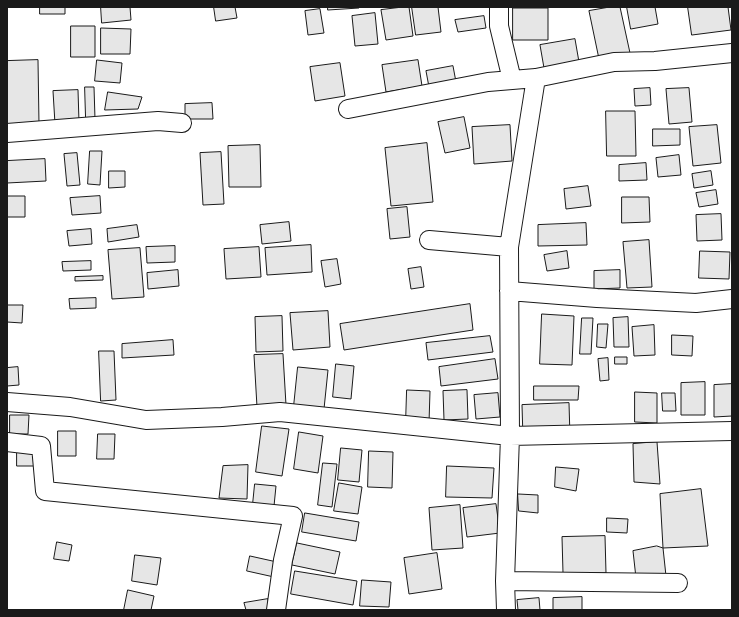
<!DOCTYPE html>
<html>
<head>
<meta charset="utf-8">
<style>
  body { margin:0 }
  #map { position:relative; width:739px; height:617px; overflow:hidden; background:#fff; font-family:"Alegreya Sans",sans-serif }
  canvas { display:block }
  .frame { position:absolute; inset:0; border:8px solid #1a1a1a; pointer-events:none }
</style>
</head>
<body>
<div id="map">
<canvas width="739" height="617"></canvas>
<div class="frame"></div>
</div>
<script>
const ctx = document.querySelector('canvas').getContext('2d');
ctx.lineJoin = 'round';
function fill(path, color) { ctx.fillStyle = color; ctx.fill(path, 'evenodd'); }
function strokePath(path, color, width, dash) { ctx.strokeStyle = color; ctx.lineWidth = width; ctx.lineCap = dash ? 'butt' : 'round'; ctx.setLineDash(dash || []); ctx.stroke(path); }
const building = new Path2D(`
  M40,7H65V14H40Z
  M101,7H130L131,20L102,23Z
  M214,7H235L237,18L216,21Z
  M328,7H359V8L328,10Z
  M403,7H409L413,36L386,40L381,10Z
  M412,7H438L441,32L416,35Z
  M610,7H620L630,53L599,59L589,11Z
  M627,7H655L658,24L631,29Z
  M688,7H728L731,30L692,35Z
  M513,8H548V40H513Z
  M320,9L324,33L308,35L305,11Z
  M375,13L378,44L355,46L352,16Z
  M484,16L486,28L458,32L455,20Z
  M71,26H95V57H71Z
  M101,28L131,29L130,54H101Z
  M575,39L579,62L544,68L540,45Z
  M38,60L39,124L7,125V61Z
  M97,60L122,63L120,83L95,81Z
  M418,60L422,86L386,92L382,65Z
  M340,63L345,96L315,101L310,67Z
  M453,66L456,82L429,87L426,71Z
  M85,87H94L95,119H86Z
  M650,88L651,105L635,106L634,89Z
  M689,88L692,122L669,124L666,89Z
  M78,90L79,122L55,124L53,91Z
  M108,92L142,97L138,109L105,110Z
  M212,103L213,119H185V104Z
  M606,111H635L636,156H607Z
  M464,117L470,148L445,153L438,122Z
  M510,125L512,161L474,164L472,127Z
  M717,125L721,163L693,166L689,127Z
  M653,129H680V145L653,146Z
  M427,143L433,202L391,206L385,148Z
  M260,145L261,187H229L228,146Z
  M90,151H102L100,185L88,184Z
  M221,152L224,204L203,205L200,153Z
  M77,153L80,185L67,186L64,154Z
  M679,155L681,175L658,177L656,158Z
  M45,159L46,181L7,183V161Z
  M646,163L647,180L619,181V165Z
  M109,171H125V187L109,188Z
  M711,171L713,185L694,188L692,174Z
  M588,186L591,206L566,209L564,189Z
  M716,190L718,204L699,207L696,193Z
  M7,196H25V217H7Z
  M100,196L101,213L72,215L70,198Z
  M622,197H649L650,222L622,223Z
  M407,207L410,237L390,239L387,209Z
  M721,214L722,240L697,241L696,215Z
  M289,222L291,241L262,244L260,225Z
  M586,223L587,245L538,246V225Z
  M137,225L139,237L108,242L107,229Z
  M91,229L92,244L69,246L67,231Z
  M649,240L652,287L627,288L623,242Z
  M311,245L312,272L267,275L265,248Z
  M175,246V262L147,263L146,247Z
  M259,247L261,277L226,279L224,249Z
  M140,248L144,297L112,299L108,250Z
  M567,251L569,268L547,271L544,255Z
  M700,251L730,252L729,279L699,278Z
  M337,259L341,284L325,287L321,261Z
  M91,261V270L63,271L62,262Z
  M421,267L424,287L411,289L408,269Z
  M178,270L179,286L148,289L147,273Z
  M620,270V288L594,289V271Z
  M103,276V280L75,281V277Z
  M96,298V308L70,309L69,299Z
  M470,304L473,330L344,350L340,324Z
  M7,305H23L22,323L7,322Z
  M328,311L330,347L293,350L290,313Z
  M542,314L574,316L572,365L540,364Z
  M282,316L283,351L256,352L255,317Z
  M628,317L629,347H614L613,318Z
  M582,318H593L591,354H580Z
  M598,324H608L606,348L597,347Z
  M654,325L655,355L634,356L632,327Z
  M672,335L693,336L692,356L672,355Z
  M490,336L493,352L428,360L426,343Z
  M173,340L174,355L122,358V344Z
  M99,351H114L116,400L101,401Z
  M283,354L286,405L257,407L254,355Z
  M615,357H627V364H615Z
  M608,358L609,380L600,381L598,359Z
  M495,359L498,379L441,386L439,367Z
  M336,364L354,366L351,399L333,397Z
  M18,367L19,385L7,386V368Z
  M298,367L328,370L324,409L294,406Z
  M705,382V415H681V383Z
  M732,384V416L714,417V385Z
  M534,386H579L578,400H534Z
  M407,390L430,391L429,423L406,422Z
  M467,390L468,419L444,420L443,391Z
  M635,392L657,393V423L635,422Z
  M498,393L500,417L476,419L474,395Z
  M662,393H675L676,411H663Z
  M569,403L570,437L523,439L522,405Z
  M10,415H29L28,434H10Z
  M262,426L289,429L282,476L256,472Z
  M58,431H76V456H58Z
  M299,432L323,436L318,473L294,469Z
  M98,434H115L114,459H97Z
  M657,442L660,484L634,482L633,444Z
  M341,448L362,450L359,482L338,480Z
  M17,450H43V466H17Z
  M369,451L393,452L392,488L368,487Z
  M323,463L337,464L332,507L318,505Z
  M248,465L247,499L219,498L223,466Z
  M447,466L494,468L492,498L446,497Z
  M556,467L579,469L576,491L555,487Z
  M339,483L362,487L358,514L334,511Z
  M255,484L276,486L274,506L253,504Z
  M701,489L708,546L663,548L660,494Z
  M518,494L538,495V513L519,511Z
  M496,504L500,533L467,537L463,508Z
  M460,505L463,548L432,550L429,508Z
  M305,513L359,522L356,541L302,532Z
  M607,518L628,519L627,533L607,532Z
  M605,536L606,573H563L562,537Z
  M57,542L72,545L69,561L54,559Z
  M297,543L340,552L335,574L292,565Z
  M657,546L663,548L666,576L636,578L633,551Z
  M437,553L442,589L409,594L404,558Z
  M135,555L161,558L157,585L132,581Z
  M250,556L277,562L274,577L247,571Z
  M295,571L357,581L353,605L291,594Z
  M362,580L391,582L389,607L360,606Z
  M128,590L154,596L151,610H124Z
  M582,597V610H553V598Z
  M539,598L540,610H518L517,600Z
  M268,599L269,610H246L244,603Z`);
fill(building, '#e6e6e6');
strokePath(building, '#1a1a1a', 1);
const street = new Path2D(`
  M499,7V26L512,80
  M348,109L488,82L536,78L614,62L655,61L732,53
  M7,133L158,121L182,123
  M429,240L509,247
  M509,291L597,298L696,303L732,299
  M7,402L70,407L146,420L222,417L280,412L510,436L732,431
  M7,442L41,446L45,491L293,516L283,560L276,610
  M505,581L678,583
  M506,610L505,581L510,436L509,247L536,78`);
strokePath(street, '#1a1a1a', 20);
strokePath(street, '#fff', 18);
</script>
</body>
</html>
